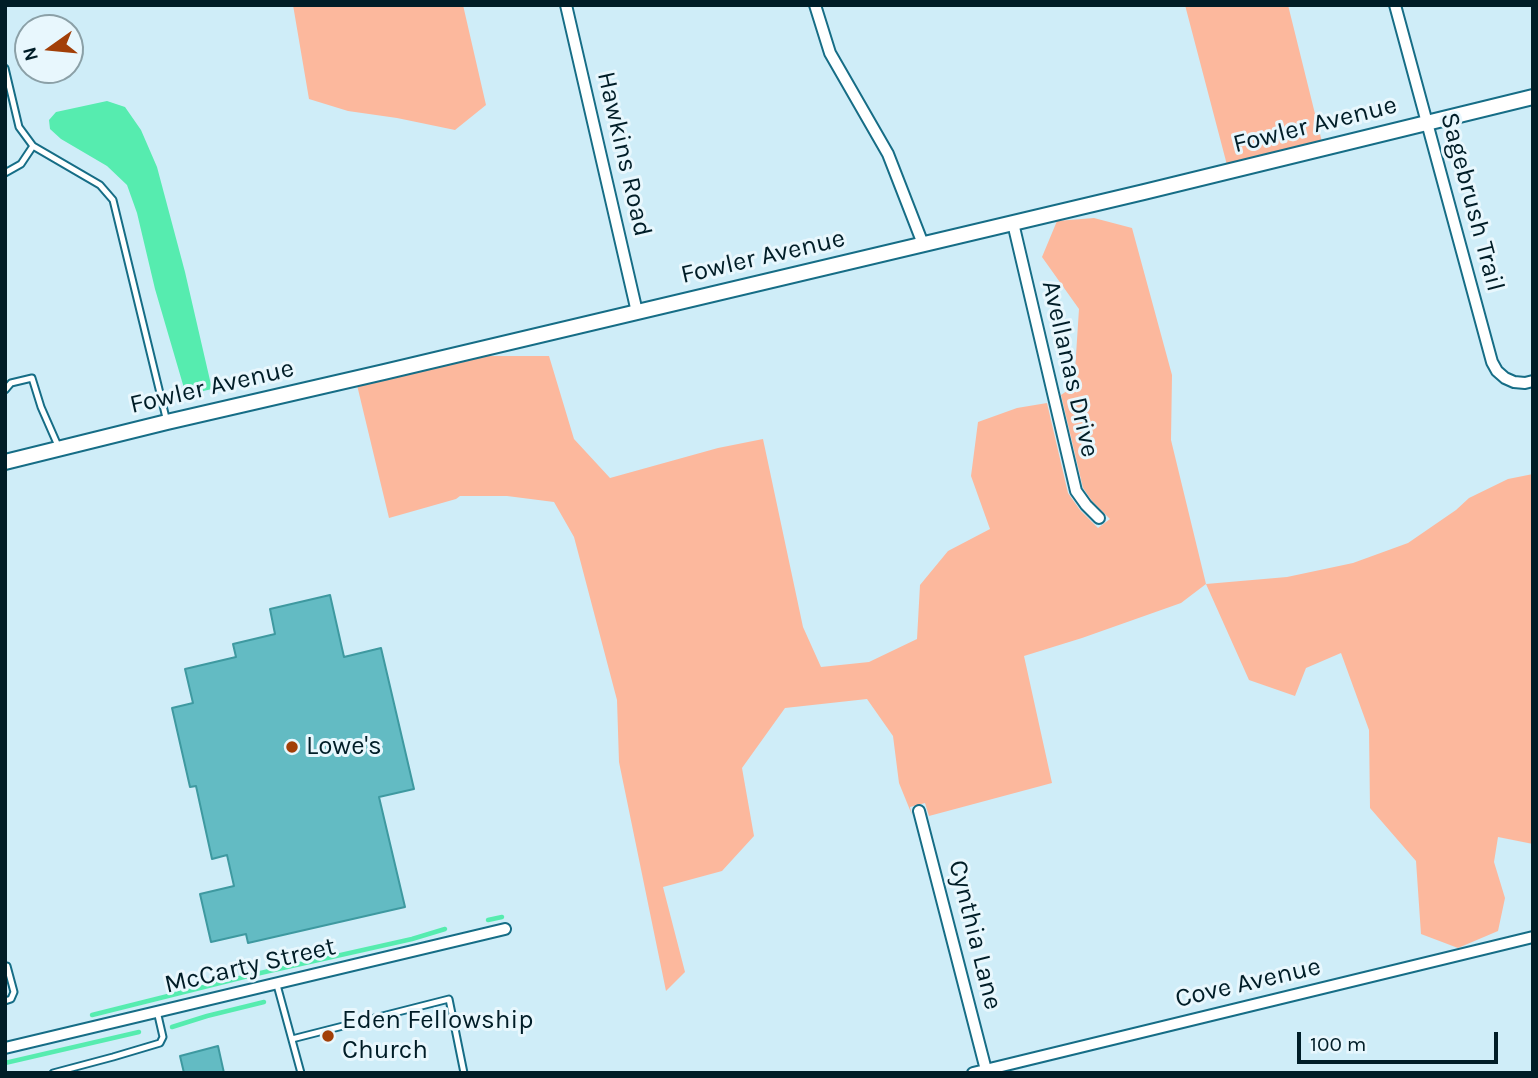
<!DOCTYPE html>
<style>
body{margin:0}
#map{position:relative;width:1538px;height:1078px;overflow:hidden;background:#cfedf8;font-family:Karla,sans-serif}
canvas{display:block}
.frame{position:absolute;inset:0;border:7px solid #001d27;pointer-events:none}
.north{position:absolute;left:14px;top:14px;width:70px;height:70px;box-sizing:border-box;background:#e8f7fd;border:2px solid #8ba0a7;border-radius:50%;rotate:255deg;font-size:19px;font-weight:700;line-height:28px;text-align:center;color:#001d27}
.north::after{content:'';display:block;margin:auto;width:24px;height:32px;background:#a23f08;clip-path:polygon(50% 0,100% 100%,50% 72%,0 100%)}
.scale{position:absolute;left:1297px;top:1032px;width:201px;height:32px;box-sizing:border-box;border:4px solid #001d27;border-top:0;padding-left:9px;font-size:21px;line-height:24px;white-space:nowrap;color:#001d27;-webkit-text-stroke:5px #e8f7fd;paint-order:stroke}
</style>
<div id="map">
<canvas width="1538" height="1078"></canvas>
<div class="frame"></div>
<div class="north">N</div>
<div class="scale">100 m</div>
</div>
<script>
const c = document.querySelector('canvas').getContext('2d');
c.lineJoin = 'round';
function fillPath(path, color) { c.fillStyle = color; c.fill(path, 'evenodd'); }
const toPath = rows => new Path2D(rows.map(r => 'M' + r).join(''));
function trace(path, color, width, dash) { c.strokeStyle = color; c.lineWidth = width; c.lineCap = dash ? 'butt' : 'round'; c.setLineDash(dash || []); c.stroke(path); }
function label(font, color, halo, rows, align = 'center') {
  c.font = font + ' Karla,sans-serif'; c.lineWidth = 6; c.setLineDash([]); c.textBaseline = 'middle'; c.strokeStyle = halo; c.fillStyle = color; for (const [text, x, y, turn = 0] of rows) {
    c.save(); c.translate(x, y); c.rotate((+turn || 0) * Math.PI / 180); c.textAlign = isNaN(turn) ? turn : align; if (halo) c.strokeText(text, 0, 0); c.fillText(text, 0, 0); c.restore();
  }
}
const green = toPath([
 [293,5,463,5,486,105,455,130,397,118,348,111,309,99],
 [1185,5,1288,5,1322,142,1227,165],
 [1094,218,1132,228,1172,375,1171,440,1206,584,1287,577,1353,563,1408,543,1456,510,1469,498,1508,479,1533,474,1533,844,1498,837,1494,862,1505,898,1498,931,1458,948,1421,934,1416,861,1370,808,1369,730,1341,653,1306,668,1295,696,1249,680,1206,584,1181,603,1082,638,1024,656,1052,783,929,816,925,803,910,807,912,815,899,783,893,736,867,699,785,708,742,768,754,836,722,871,663,887,685,972,666,991,619,762,617,700,574,537,554,502,507,496,460,496,456,499,389,518,357,385,482,356,549,356,574,439,610,478,718,448,763,439,803,627,821,667,869,662,917,639,920,585,948,551,990,529,971,476,978,422,1017,408,1047,403,1068,493,1080,510,1098,528,1110,519,1092,501,1083,488,1061,395,1074,386,1079,309,1042,257,1057,221]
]);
const water = toPath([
 [107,101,125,107,141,130,157,167,185,272,212,389,186,395,155,289,137,213,127,185,107,166,61,139,50,129,49,120,56,112]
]);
const stream = toPath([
 [488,920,502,917],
 [92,1015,256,974,412,939,445,929],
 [172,1027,207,1016,264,1002],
 [5,1063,139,1032]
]);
const building = toPath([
 [330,595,344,657,381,648,414,789,379,797,405,907,248,943,246,934,211,942,200,894,234,886,227,855,212,859,196,786,190,787,172,708,193,703,185,669,236,657,233,644,275,634,270,609,330,595],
 [218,1046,224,1073,184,1073,180,1056,218,1046]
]);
const service = toPath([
 [5,68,19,127,33,146,100,185,113,200,167,422],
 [5,173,21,164,33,146],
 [5,390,11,383,32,378,41,407,59,448],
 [277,985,301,1073],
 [5,1001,11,999,14,992,7,966],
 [292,1039,449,999,464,1073],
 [53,1073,113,1057,160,1043,163,1037,157,1011]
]);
const minor = toPath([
 [566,5,637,312],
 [815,5,830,53,888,154,923,244],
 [1395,5,1492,362,1497,371,1505,378,1514,382,1525,383,1533,381],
 [1013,223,1076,491,1086,505,1099,518],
 [919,811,986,1070],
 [5,1048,505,929],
 [973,1073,1533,937]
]);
const tertiary = toPath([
 [5,462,167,422,384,372,1144,192,1533,97]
]);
const markers = [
 [292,747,7,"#a23f08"],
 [328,1036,7,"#a23f08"]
];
const streetNames = [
 ["Fowler Avenue",1315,125,-14],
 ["Hawkins Road",624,154,77],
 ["Sagebrush Trail",1472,202,75],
 ["Fowler Avenue",763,257,-13],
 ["Avellanas Drive",1070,369,77],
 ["Fowler Avenue",212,387,-13],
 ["Cynthia Lane",975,935,76],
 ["McCarty Street",250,966,-13],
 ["Cove Avenue",1248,983,-13]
];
const poiNames = [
 ["Lowe's",306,747],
 ["Eden Fellowship",342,1021],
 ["Church",342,1051]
];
fillPath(green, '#fcb89d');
fillPath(water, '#56ecaf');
trace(stream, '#56ecaf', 4.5);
fillPath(building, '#63bbc3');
trace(building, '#3e99a0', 2);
trace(service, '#166d86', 9);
trace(minor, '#166d86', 14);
trace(tertiary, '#166d86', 18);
trace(service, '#fff', 5);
trace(minor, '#fff', 10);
trace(tertiary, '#fff', 14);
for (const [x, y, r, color] of markers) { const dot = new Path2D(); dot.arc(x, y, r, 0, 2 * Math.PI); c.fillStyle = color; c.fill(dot); trace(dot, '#e8f7fd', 2.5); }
label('26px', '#001d27', '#e8f7fd', streetNames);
label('26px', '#001d27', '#e8f7fd', poiNames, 'left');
</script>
